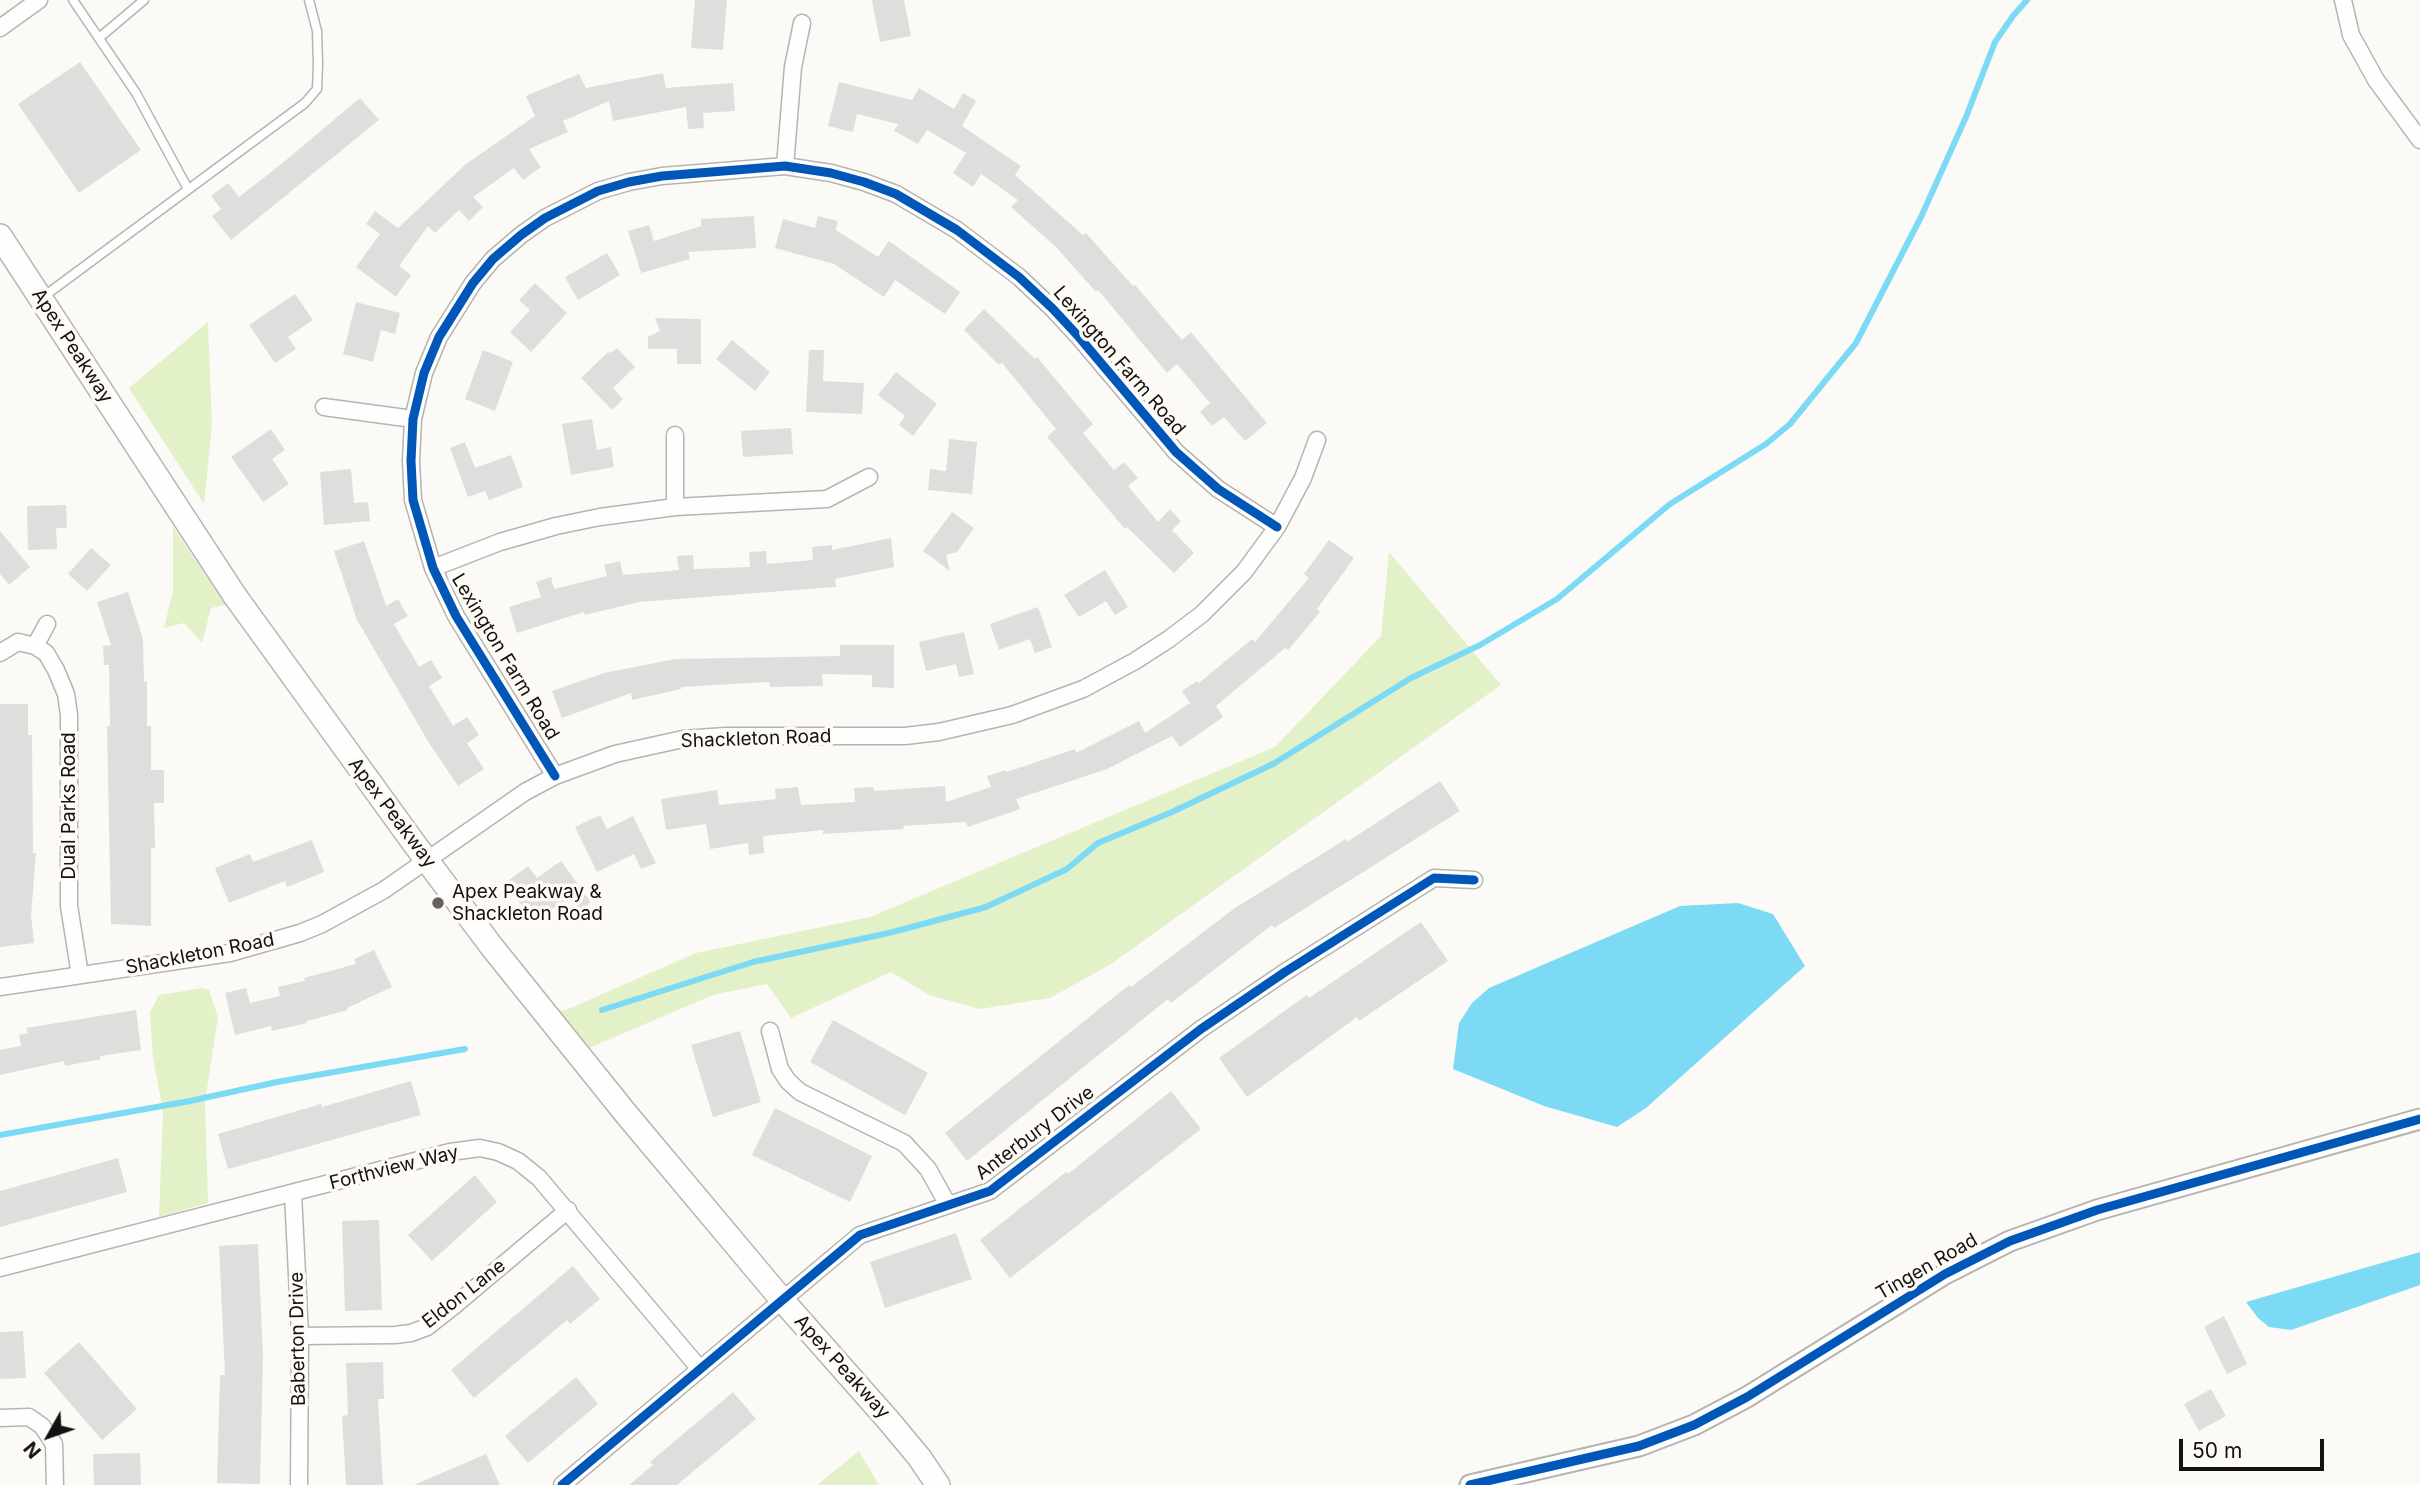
<!DOCTYPE html>
<style>
body{margin:0}
#map{position:relative;width:2420px;height:1485px;overflow:hidden;background:#fcfaf7;font-family:Inter,sans-serif}
canvas{display:block}
.north{position:absolute;left:14px;top:1401px;width:70px;height:70px;-webkit-text-stroke:5px #fefbf5;paint-order:stroke;rotate:230deg;font-size:19px;font-weight:700;line-height:28px;text-align:center;color:#131210}
.north::after{content:'';display:block;margin:auto;width:24px;height:32px;background:#131210;clip-path:polygon(50% 0,100% 100%,50% 72%,0 100%)}
.scale{position:absolute;left:2179px;top:1439px;width:145px;height:32px;box-sizing:border-box;border:4px solid #131210;border-top:0;padding-left:9px;font-size:21px;line-height:24px;white-space:nowrap;color:#131210;-webkit-text-stroke:5px #fefbf5;paint-order:stroke}
</style>
<div id="map">
<canvas width="2420" height="1485"></canvas>
<div class="north">N</div>
<div class="scale">50 m</div>
</div>
<script>
const c = document.querySelector('canvas').getContext('2d');
c.lineJoin = 'round';
function fillPath(path, color) { c.fillStyle = color; c.fill(path, 'evenodd'); }
const toPath = rows => new Path2D(rows.map(r => 'M' + r).join(''));
function trace(path, color, width, dash) { c.strokeStyle = color; c.lineWidth = width; c.lineCap = dash ? 'butt' : 'round'; c.setLineDash(dash || []); c.stroke(path); }
function label(font, color, halo, rows, align = 'center') {
  c.font = font + ' Inter,sans-serif'; c.lineWidth = 7; c.setLineDash([]); c.textBaseline = 'middle'; c.strokeStyle = halo; c.fillStyle = color; for (const [text, x, y, turn = 0] of rows) {
    c.save(); c.translate(x, y); c.rotate((+turn || 0) * Math.PI / 180); c.textAlign = isNaN(turn) ? turn : align; if (halo) c.strokeText(text, 0, 0); c.fillText(text, 0, 0); c.restore();
  }
}
const green = toPath([
 [208,322,212,425,204,504,129,388],
 [173,527,226,605,211,608,202,643,184,623,164,628,173,591],
 [1389,552,1501,685,1111,964,1050,998,980,1009,929,995,891,972,791,1018,767,984,713,995,582,1051,554,1011,566,1010,696,953,870,917,1275,747,1381,636],
 [203,988,209,990,218,1017,205,1102,208,1203,159,1217,163,1112,153,1058,150,1012,159,995],
 [859,1451,879,1485,817,1485]
]);
const water = toPath([
 [1738,903,1773,914,1805,966,1646,1108,1617,1127,1544,1106,1453,1069,1459,1023,1472,1003,1489,988,1680,906],
 [2420,1252,2420,1285,2291,1330,2269,1327,2258,1318,2246,1302]
]);
const stream = toPath([
 [602,1010,753,962,889,933,986,907,1067,869,1098,843,1172,812,1273,764,1411,678,1480,645,1557,599,1670,504,1766,444,1790,424,1856,343,1921,217,1966,117,1995,42,2013,16,2027,0],
 [0,1135,190,1101,277,1082,465,1049]
]);
const building = toPath([
 [695,0,727,0,723,50,691,48],
 [872,0,904,0,911,36,880,42],
 [80,62,141,150,79,193,18,104],
 [663,73,666,88,733,83,735,111,703,113,704,128,688,129,686,107,613,121,609,101,563,121,568,132,529,149,541,167,523,180,514,168,473,197,483,207,469,221,459,210,435,233,428,226,399,266,411,275,396,297,356,267,380,234,366,224,375,211,398,228,466,164,535,116,526,96,579,74,586,88],
 [839,82,912,100,919,88,954,109,963,93,976,101,962,126,1021,166,1015,175,1083,235,1086,233,1133,286,1135,285,1182,340,1191,332,1267,423,1245,441,1224,417,1212,426,1200,412,1210,403,1177,364,1167,373,1098,290,1096,292,1056,247,1011,207,1018,200,981,174,973,187,953,173,966,153,927,130,918,144,894,131,898,124,857,114,853,132,828,126],
 [360,98,379,120,231,240,212,216,221,209,211,196,228,183,239,197,279,166],
 [754,216,756,248,688,252,690,259,641,273,628,231,649,225,654,241,701,226,701,219],
 [818,216,838,221,836,230,878,257,889,241,960,292,945,314,895,280,884,297,834,264,775,248,783,219,815,228],
 [607,253,620,275,578,300,565,277],
 [535,283,567,313,531,352,510,332,530,310,519,300],
 [295,294,313,320,288,337,296,349,275,363,249,325],
 [356,302,400,313,395,334,381,330,373,362,343,354],
 [984,309,1035,359,1037,357,1093,424,1083,433,1114,470,1124,462,1138,478,1128,486,1158,522,1170,509,1181,521,1172,530,1194,553,1174,573,1127,527,1125,529,1047,437,1056,429,1002,363,999,365,964,330],
 [655,318,701,319,701,364,677,364,677,349,648,349,648,337,660,331],
 [732,340,770,372,755,391,716,359],
 [617,348,635,367,613,388,623,399,612,410,581,378,608,352,610,353],
 [483,350,513,362,495,411,465,399],
 [809,350,824,350,823,381,864,383,862,414,806,412],
 [896,372,937,404,913,436,899,425,905,416,878,395],
 [592,419,597,450,611,447,614,467,571,475,562,424],
 [791,428,793,454,743,457,741,431],
 [271,429,285,450,272,459,289,484,263,502,231,457],
 [949,439,977,442,972,494,928,490,930,469,946,471],
 [465,442,475,468,511,455,523,487,489,500,485,491,468,497,450,448],
 [351,469,354,503,368,502,370,521,324,525,320,472],
 [66,505,67,528,56,528,57,549,28,550,27,506],
 [952,512,974,528,957,552,946,555,950,571,923,551],
 [0,531,30,567,9,585,0,574],
 [891,538,894,567,835,579,836,587,639,602,585,615,584,612,517,633,509,607,541,597,536,582,551,577,554,589,607,576,604,565,620,561,623,575,679,570,677,556,693,555,694,569,750,567,749,552,766,551,767,564,813,560,812,547,832,545,832,550],
 [1329,540,1354,558,1317,609,1320,612,1288,650,1285,648,1216,706,1223,717,1180,747,1172,736,1107,769,1016,799,1020,809,968,827,966,822,903,826,904,829,823,834,823,830,763,836,764,853,749,855,748,843,710,849,706,824,666,830,661,799,717,790,719,805,776,799,775,789,798,787,801,805,855,802,854,788,873,787,874,791,945,786,946,802,991,787,987,776,1006,770,1007,772,1075,749,1076,753,1139,721,1145,733,1190,703,1182,691,1197,681,1199,683,1252,639,1255,642,1309,578,1304,574],
 [364,541,386,606,398,599,408,616,394,624,419,667,431,660,442,678,429,686,453,726,467,717,479,735,467,743,484,769,458,786,429,743,357,620,334,551],
 [91,548,111,565,87,591,68,574],
 [1105,570,1128,607,1115,615,1106,601,1079,617,1064,595],
 [128,592,143,639,144,682,147,681,147,726,151,726,151,770,164,770,164,803,154,803,155,848,151,848,151,926,111,924,107,726,110,726,109,665,104,665,103,646,111,645,97,602],
 [1038,607,1052,647,1035,653,1030,639,999,650,990,624],
 [964,632,974,674,959,677,956,664,926,671,919,642],
 [840,645,894,645,894,688,872,687,872,675,822,674,823,686,770,687,769,682,681,687,681,689,632,700,631,693,562,718,552,691,604,673,675,659,840,656],
 [0,704,28,704,28,735,32,735,33,853,36,853,31,915,34,943,0,947],
 [1440,781,1460,811,1274,928,1272,925,1171,1003,1168,999,967,1161,945,1133,1129,985,1131,987,1235,908,1346,839,1347,842],
 [600,815,607,829,633,816,656,863,641,869,634,854,597,872,575,827],
 [312,840,324,872,287,887,285,881,229,903,215,868,250,854,253,862],
 [561,861,591,902,579,911,569,897,534,922,505,883,528,866,537,878],
 [1421,922,1448,961,1359,1021,1357,1017,1247,1097,1219,1058,1307,995,1309,998],
 [374,950,392,987,347,1008,348,1010,307,1021,307,1023,272,1031,271,1026,235,1035,225,993,246,988,250,1003,280,996,278,987,305,981,304,978,356,964,354,959],
 [136,1010,141,1050,100,1056,101,1059,65,1066,64,1061,0,1075,0,1050,21,1046,19,1035,28,1033,26,1028],
 [833,1020,928,1073,905,1115,810,1062],
 [740,1031,761,1102,713,1117,691,1045],
 [411,1081,421,1115,228,1169,218,1134,321,1104,322,1107],
 [1171,1091,1201,1129,1010,1278,980,1240,1066,1172,1068,1174],
 [775,1108,872,1156,850,1202,752,1155],
 [118,1158,127,1192,0,1227,0,1191],
 [475,1175,497,1202,432,1261,408,1235],
 [379,1220,382,1310,345,1311,342,1221],
 [956,1233,972,1279,885,1308,870,1262],
 [258,1244,263,1357,260,1484,217,1483,220,1375,225,1375,219,1246],
 [573,1266,600,1299,570,1324,567,1320,474,1398,451,1370],
 [2224,1316,2247,1364,2227,1374,2204,1327],
 [23,1331,26,1378,0,1379,0,1332],
 [79,1342,137,1409,102,1440,44,1373],
 [383,1362,384,1399,378,1399,383,1485,346,1485,342,1416,348,1415,346,1363],
 [576,1377,598,1404,528,1463,505,1436],
 [2211,1389,2226,1416,2199,1431,2184,1404],
 [733,1392,756,1419,677,1485,629,1485,653,1465,650,1462],
 [140,1453,141,1485,94,1485,93,1454],
 [486,1454,500,1485,414,1485]
]);
const service = toPath([
 [73,0,136,93,188,189],
 [99,38,144,0],
 [43,297,305,103,317,89,318,64,317,31,309,0]
]);
const minor = toPath([
 [2343,0,2351,35,2376,80,2420,140],
 [0,28,39,0],
 [785,166,793,67,802,23],
 [324,407,413,419],
 [675,435,675,507],
 [433,568,500,542,556,526,600,517,675,507,827,499,869,477],
 [35,646,47,624],
 [0,653,18,642,35,646,46,653,56,670,66,694,69,715,69,906,80,975],
 [555,776,456,616,433,568,413,500,411,461,413,419,424,373,439,337,473,283,493,259,521,235,545,218,598,191,629,182,662,176,785,166,831,173,864,182,896,194,957,230,1019,277,1053,309,1079,337,1176,452,1218,489,1277,527],
 [0,987,230,953,300,933,322,924,384,890,525,792,555,776,615,754,683,739,725,736,905,736,939,732,1012,715,1083,689,1135,661,1169,639,1202,614,1244,572,1277,527,1303,478,1317,440],
 [770,1031,780,1069,788,1081,800,1092,904,1143,928,1169,948,1205],
 [293,1193,300,1336,299,1485],
 [0,1268,450,1152,480,1148,498,1152,518,1161,539,1178,700,1369],
 [300,1336,395,1335,411,1333,427,1327,455,1305,568,1210],
 [0,1418,29,1417,42,1426,54,1444,55,1485],
 [562,1485,860,1235,990,1191,1201,1029,1285,972,1434,878,1474,880]
]);
const tertiary = toPath([
 [1470,1485,1639,1446,1694,1425,1747,1397,1945,1274,2010,1241,2097,1210,2420,1119]
]);
const secondary = toPath([
 [0,236,235,596,413,842,492,947,627,1115,783,1301,889,1421,919,1457,938,1485]
]);
const cycleway = toPath([
 [555,776,456,616,433,568,413,500,411,461,413,419,424,373,439,337,473,283,493,259,521,235,545,218,598,191,629,182,662,176,785,166,831,173,864,182,896,194,957,230,1019,277,1053,309,1079,337,1176,452,1218,489,1277,527],
 [562,1485,860,1235,990,1191,1201,1029,1285,972,1434,878,1474,880],
 [1470,1485,1639,1446,1694,1425,1747,1397,1945,1274,2010,1241,2097,1210,2420,1119]
]);
const markers = [
 [438,903,7,"#656361"]
];
const streetNames = [
 ["Apex Peakway",72,346,57],
 ["Lexington Farm Road",1119,361,49],
 ["Lexington Farm Road",505,657,59],
 ["Shackleton Road",756,739,-2],
 ["Dual Parks Road",69,806,-90],
 ["Apex Peakway",392,813,53],
 ["Shackleton Road",200,954,-11],
 ["Anterbury Drive",1035,1133,-37],
 ["Forthview Way",394,1168,-14],
 ["Tingen Road",1927,1267,-30],
 ["Eldon Lane",464,1294,-38],
 ["Baberton Drive",298,1339,-91],
 ["Apex Peakway",842,1367,48]
];
const poiNames = [
 ["Apex Peakway &",452,892],
 ["Shackleton Road",452,914]
];
fillPath(green, '#e3f1c8');
fillPath(water, '#7ddaf5');
trace(stream, '#7ddaf5', 6);
fillPath(building, '#e0dedc');
trace(service, '#b4b4b1', 11);
trace(minor, '#b4b4b1', 19);
trace(tertiary, '#b4b4b1', 23);
trace(secondary, '#b4b4b1', 26);
trace(service, '#fffefe', 8);
trace(minor, '#fffefe', 16);
trace(tertiary, '#fffefe', 19);
trace(secondary, '#fffefe', 23);
trace(cycleway, '#0057b8', 9);
for (const [x, y, r, color] of markers) { const dot = new Path2D(); dot.arc(x, y, r, 0, 2 * Math.PI); c.fillStyle = color; c.fill(dot); trace(dot, '#fefbf5', 2.5); }
label('19px', '#131210', '#fefbf5', streetNames);
label('19px', '#131210', '#fefbf5', poiNames, 'left');
</script>
